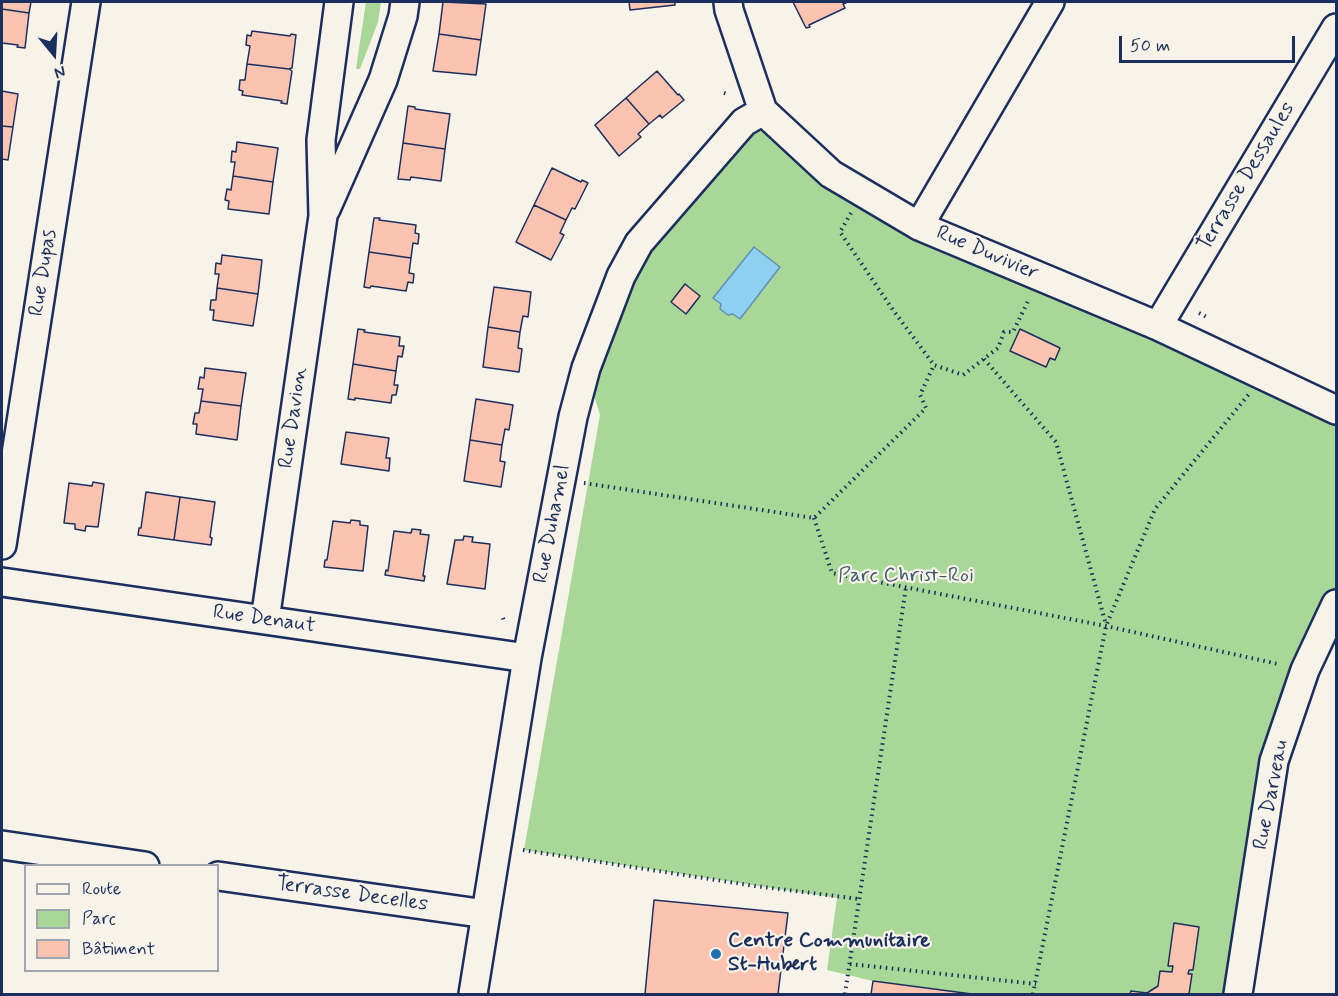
<!DOCTYPE html>
<meta charset="utf-8">
<style>
body{margin:0}
#map{position:relative;width:1338px;height:996px;overflow:hidden;background:#f7f3e8;font-family:Mynerve,sans-serif}
canvas{display:block}
.frame{position:absolute;inset:0;border:3px solid #1b2f5e;pointer-events:none}
.legend{position:absolute;left:24px;top:864px;width:195px;height:108px;box-sizing:border-box;background:#f7f3e8;border:2px solid #9fa5b1;margin:0;padding:8px 10px;list-style:none;font-size:18px;color:#1b2f5e}
.legend li{display:flex;align-items:center;gap:12px;height:30px}
.legend b{width:30px;border:2px solid #9fa5b1}
.north{position:absolute;left:24px;top:24px;width:60px;height:60px;-webkit-text-stroke:4px #f7f3e8;paint-order:stroke;rotate:162deg;font-size:16px;font-weight:700;line-height:24px;text-align:center;color:#1b2f5e}
.north::after{content:'';display:block;margin:auto;width:21px;height:27px;background:#1b2f5e;clip-path:polygon(50% 0,100% 100%,50% 72%,0 100%)}
.scale{position:absolute;left:1119px;top:36px;width:176px;height:27px;box-sizing:border-box;border:3px solid #1b2f5e;border-top:0;padding-left:8px;font-size:18px;line-height:21px;white-space:nowrap;color:#1b2f5e;-webkit-text-stroke:4px #f7f3e8;paint-order:stroke}
</style>
<div id="map">
<canvas width="1338" height="996"></canvas>
<div class="frame"></div>
<ul class="legend">
<li><b style="height:8px;background:#f7f3e8"></b>Route</li>
<li><b style="height:16px;background:#a9d797"></b>Parc</li>
<li><b style="height:16px;background:#fbc3b0"></b>Bâtiment</li>
</ul>
<div class="north">N</div>
<div class="scale">50 m</div>
</div>
<script>
const c = document.querySelector('canvas').getContext('2d');
c.lineJoin = 'round';
function fillPath(path, color) { c.fillStyle = color; c.fill(path, 'evenodd'); }
const toPath = rows => new Path2D(rows.map(r => 'M' + r).join(''));
function trace(path, color, width, dash) { c.strokeStyle = color; c.lineWidth = width; c.lineCap = dash ? 'butt' : 'round'; c.setLineDash(dash || []); c.stroke(path); }
function label(font, color, halo, rows, align = 'center') {
  c.font = font + ' Mynerve,sans-serif'; c.lineWidth = 4.5; c.setLineDash([]); c.textBaseline = 'middle'; c.strokeStyle = halo; c.fillStyle = color; for (const [text, x, y, turn = 0] of rows) {
    c.save(); c.translate(x, y); c.rotate((+turn || 0) * Math.PI / 180); c.textAlign = isNaN(turn) ? turn : align; if (halo) c.strokeText(text, 0, 0); c.fillText(text, 0, 0); c.restore();
  }
}
const green = toPath([
 [366,2,381,2,378,22,360,69,356,69],
 [763,111,831,174,1336,410,1336,604,1305,670,1238,994,972,994,873,981,827,970,837,898,524,850,600,415,586,368,621,276]
]);
const water = toPath([
 [754,247,780,267,740,319,733,314,728,315,720,309,721,304,713,298,754,247]
]);
const building = toPath([
 [2,2,31,2,29,13,2,9,2,2],
 [443,2,486,4,481,40,439,34,443,2],
 [629,2,675,2,675,5,630,10,629,2],
 [793,2,845,2,846,3,843,4,845,8,809,25,810,27,806,28,793,2],
 [2,9,29,13,25,48,17,47,18,45,2,43,2,9],
 [252,31,290,36,291,34,296,35,292,68,289,69,247,64,250,46,246,45,247,35,251,36,252,31],
 [439,34,481,40,476,75,433,71,439,34],
 [247,64,289,69,292,71,287,104,281,103,282,101,242,95,243,91,239,90,240,80,245,80,247,64],
 [657,71,678,95,679,94,684,100,662,118,660,115,649,124,626,98,657,71],
 [2,91,18,94,13,127,2,126,2,91],
 [626,98,649,124,638,134,641,137,619,156,595,125,626,98],
 [408,106,415,107,415,109,450,114,445,149,403,143,408,106],
 [2,126,13,127,8,160,2,159,2,126],
 [237,142,278,148,273,182,233,176,235,162,231,162,232,151,236,152,237,142],
 [403,143,445,149,441,181,411,177,410,180,398,179,403,143],
 [552,168,581,182,582,180,588,183,575,209,572,208,566,220,534,205,552,168],
 [233,176,273,182,269,214,228,209,229,201,225,200,227,189,231,190,233,176],
 [534,205,566,220,560,233,564,235,551,260,516,242,534,205],
 [374,218,380,218,379,220,416,225,415,233,419,234,418,244,413,243,411,258,369,252,374,218],
 [369,252,411,258,409,273,414,274,413,283,408,282,406,291,371,286,370,288,364,287,369,252],
 [222,255,262,260,258,294,217,288,219,274,215,274,216,263,221,264,222,255],
 [685,284,700,296,686,314,671,302,685,284],
 [494,287,531,292,528,317,523,316,520,332,488,327,494,287],
 [217,288,258,294,253,326,213,320,214,310,210,310,211,300,216,300,217,288],
 [488,327,520,332,518,348,522,349,519,372,483,367,488,327],
 [358,329,365,330,364,332,400,337,399,346,404,346,402,357,398,356,396,371,353,364,358,329],
 [1020,329,1060,348,1055,360,1050,358,1046,367,1010,351,1020,329],
 [353,364,396,371,394,385,398,385,396,395,392,395,391,403,355,398,355,400,348,399,353,364],
 [205,368,246,373,241,406,201,401,203,389,198,389,200,377,204,378,205,368],
 [476,399,513,405,509,430,505,429,502,445,470,440,476,399],
 [201,401,241,406,237,440,196,434,197,424,193,424,195,413,199,413,201,401],
 [346,432,389,438,386,458,390,458,389,471,341,464,346,432],
 [470,440,502,445,500,461,505,462,501,487,464,481,470,440],
 [93,482,104,484,98,527,86,526,85,531,75,529,75,524,64,523,69,483,92,486,93,482],
 [146,492,180,497,174,540,138,535,139,528,141,528,146,492],
 [180,497,215,502,210,537,212,538,211,545,174,540,180,497],
 [351,520,360,521,360,525,368,526,363,571,324,567,325,560,327,560,333,521,350,523,351,520],
 [412,529,421,530,420,534,429,535,423,576,425,576,424,581,385,575,386,570,388,571,394,531,411,533,412,529],
 [464,536,473,537,472,542,490,544,485,589,447,584,455,540,463,540,464,536],
 [654,900,788,913,778,994,645,994,654,900],
 [1174,923,1199,927,1193,970,1189,970,1188,974,1192,974,1189,994,1130,994,1131,991,1147,993,1158,986,1160,971,1172,972,1173,966,1168,966,1174,923],
 [873,981,972,994,871,994,873,981]
]);
const path = toPath([
 [724,93,727,94],
 [851,213,840,232,893,310,934,365],
 [1199,313,1207,317],
 [984,359,1056,442,1106,625],
 [584,483,814,518,926,408,920,395,934,365,963,375,998,348,1004,332,1013,332,1029,299],
 [814,518,832,573,1106,626,1278,664],
 [503,618,504,621],
 [523,850,755,886,859,899],
 [850,964,1036,984],
 [845,994,906,587],
 [1033,994,1106,626,1155,509,1249,394]
]);
const minor = toPath([
 [728,2,729,10,763,111,831,174,919,226,1158,326,1336,410],
 [326,209,383,80,403,16,405,2],
 [919,226,1050,2],
 [1158,326,1336,28],
 [2,545,86,2],
 [2,582,527,658],
 [265,620,323,216,321,140,339,2],
 [2,845,145,866],
 [218,876,486,914],
 [473,994,527,658,573,417,586,368,621,276,639,243,744,122,763,111],
 [1238,994,1274,761,1305,670,1336,604]
]);
const markers = [
 [716,954,6,"#1f6fb2"]
];
const streetNames = [
 ["Terrasse Dessaules",1247,177,-59],
 ["Rue Duvivier",987,254,23],
 ["Rue Dupas",44,273,-81],
 ["Rue Davion",294,418,-82],
 ["Rue Duhamel",553,524,-79],
 ["Rue Denaut",264,620,8],
 ["Rue Darveau",1272,795,-79],
 ["Terrasse Decelles",352,895,8]
];
const parkNames = [
 ["Parc Christ-Roi",906,577]
];
const poiNames = [
 ["Centre Communitaire",728,942],
 ["St-Hubert",728,966]
];
fillPath(green, '#a9d797');
fillPath(water, '#8fd0f0');
trace(water, '#6190b6', 1.5);
fillPath(building, '#fbc3b0');
trace(building, '#1b2f5e', 1.5);
trace(minor, '#1b2f5e', 32);
trace(path, '#1b2f5e', 4, [1.5, 4.5]);
trace(minor, '#f7f3e8', 27);
for (const [x, y, r, color] of markers) { const dot = new Path2D(); dot.arc(x, y, r, 0, 2 * Math.PI); c.fillStyle = color; c.fill(dot); trace(dot, '#f7f3e8', 2); }
label('21px', '#1b2f5e', '#f7f3e8', streetNames);
label('21px', '#3e596c', '#f7f3e8', parkNames);
label('bold 21px', '#1b2f5e', '#f7f3e8', poiNames, 'left');
</script>
